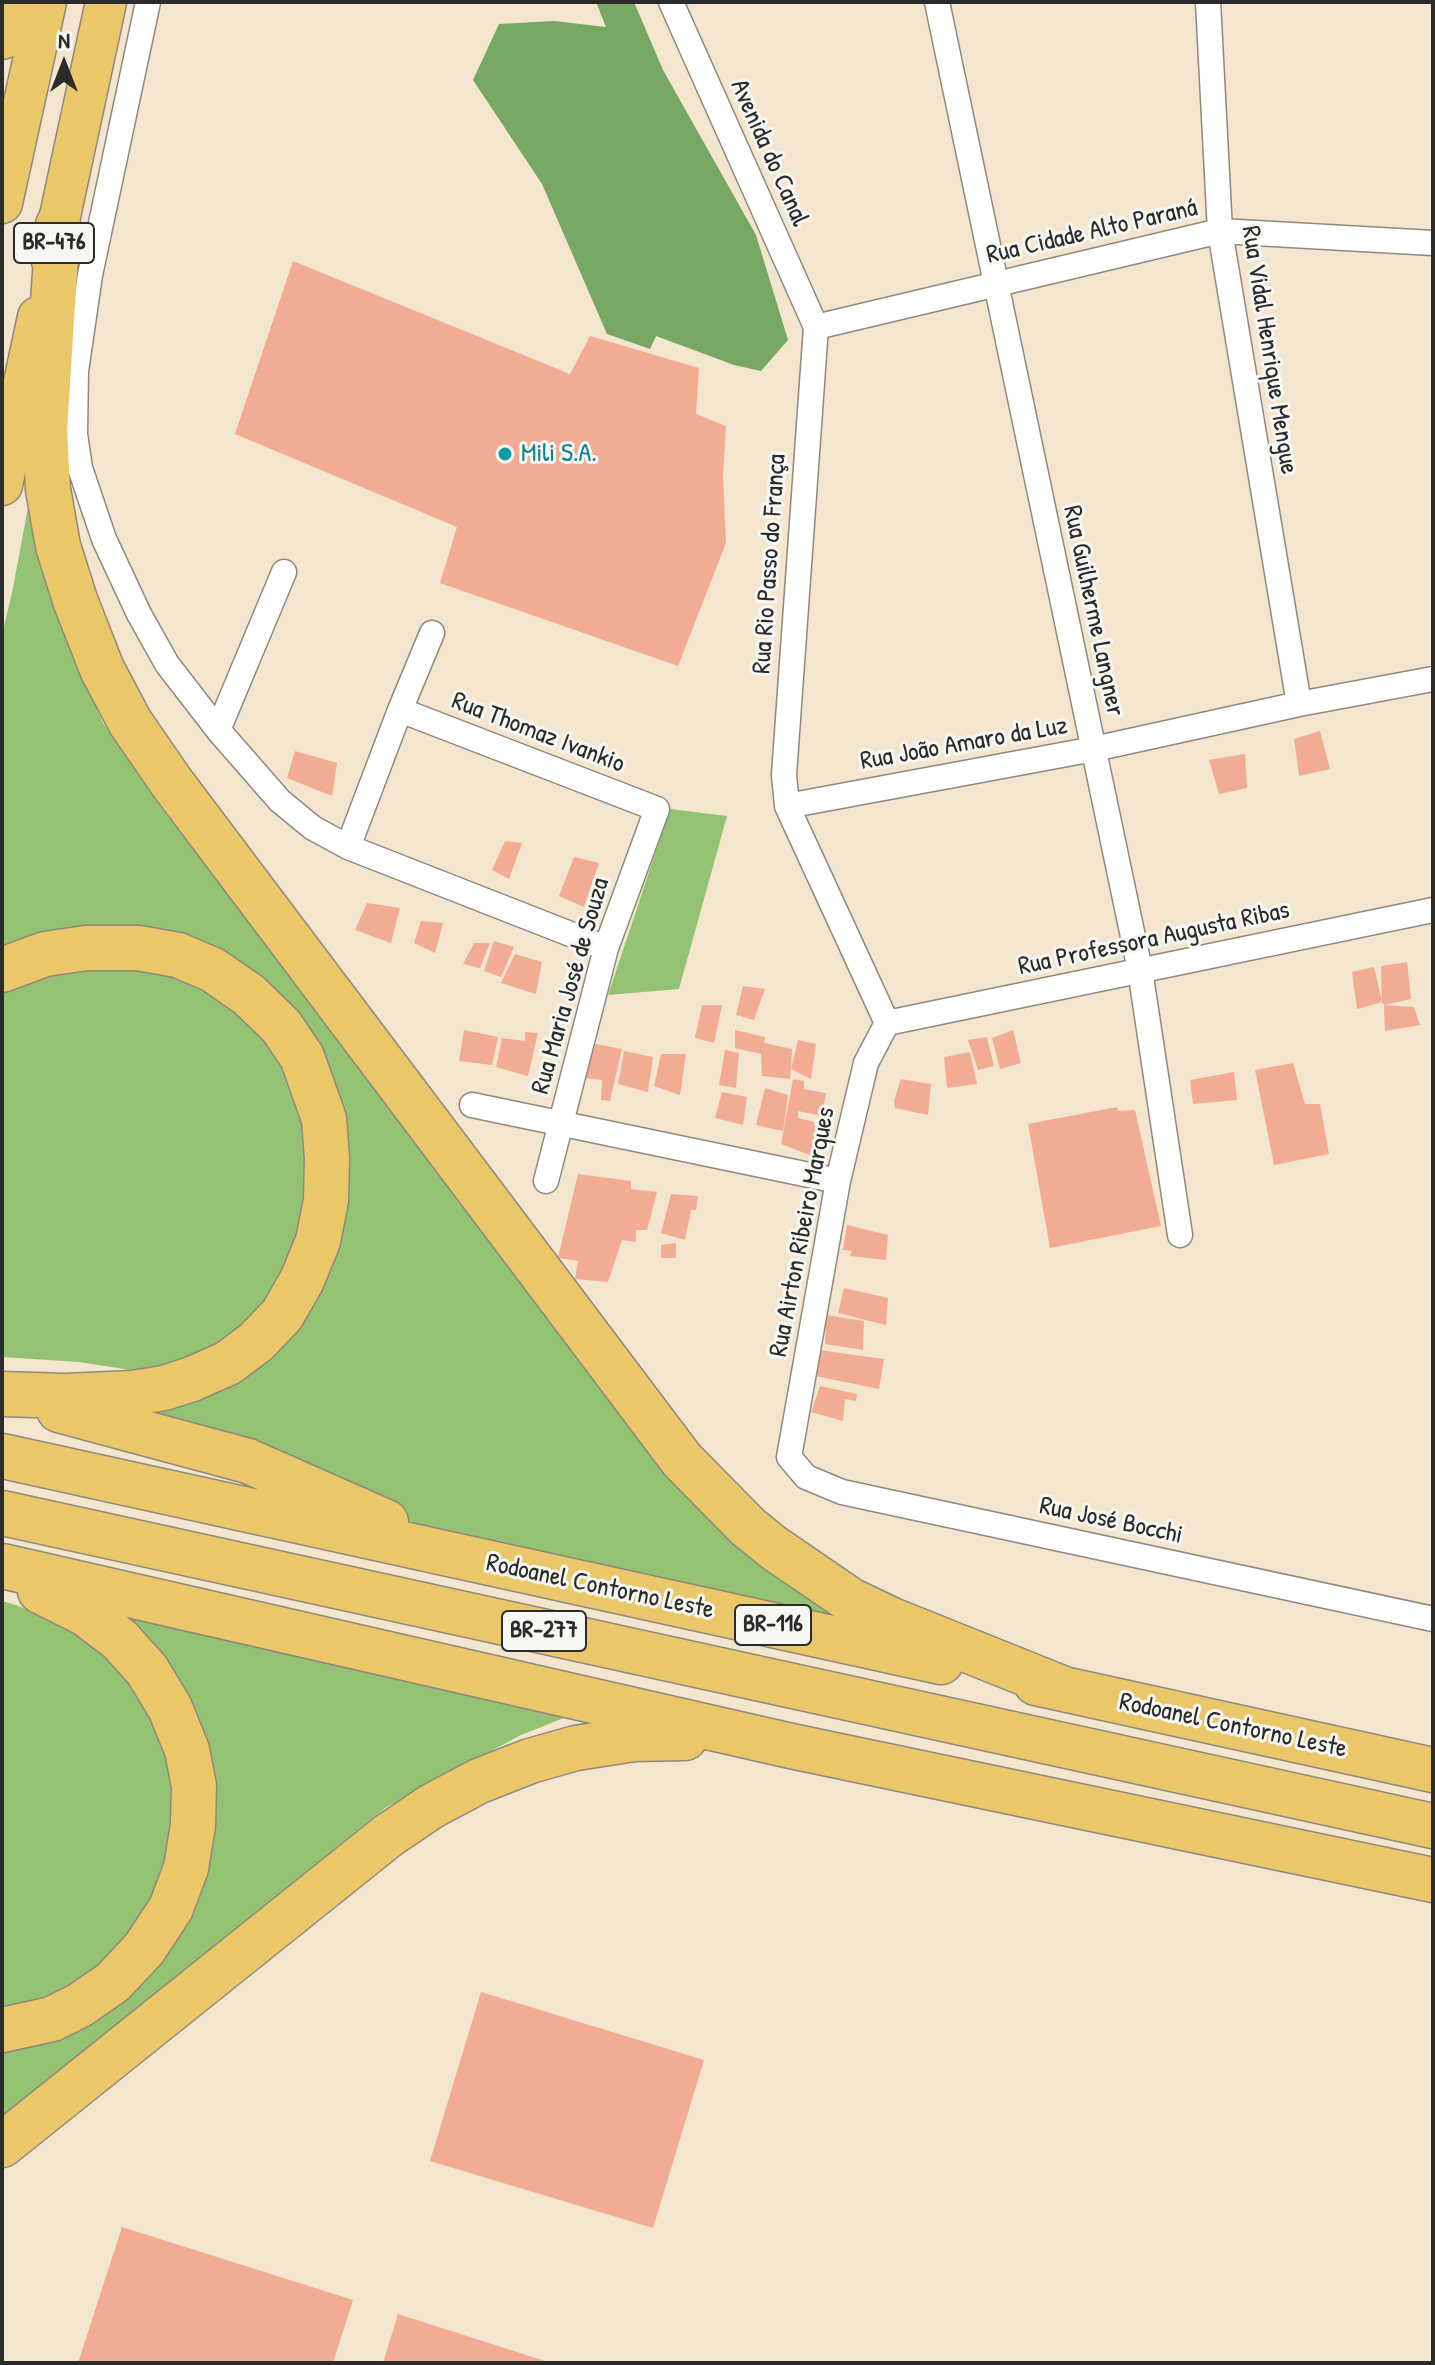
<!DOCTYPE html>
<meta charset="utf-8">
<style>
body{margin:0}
#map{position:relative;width:1435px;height:2365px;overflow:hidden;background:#f4e5cf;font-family:"Patrick Hand",sans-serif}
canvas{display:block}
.frame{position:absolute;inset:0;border:4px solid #2b2b2b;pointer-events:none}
.north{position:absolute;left:24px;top:24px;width:80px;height:80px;-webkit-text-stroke:6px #f6f6f2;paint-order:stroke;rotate:0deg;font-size:22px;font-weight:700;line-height:32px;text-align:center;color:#2b2b2b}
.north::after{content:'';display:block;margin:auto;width:28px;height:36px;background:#2b2b2b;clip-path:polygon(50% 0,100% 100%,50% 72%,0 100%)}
</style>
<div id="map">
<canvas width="1435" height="2365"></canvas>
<div class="frame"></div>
<div class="north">N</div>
</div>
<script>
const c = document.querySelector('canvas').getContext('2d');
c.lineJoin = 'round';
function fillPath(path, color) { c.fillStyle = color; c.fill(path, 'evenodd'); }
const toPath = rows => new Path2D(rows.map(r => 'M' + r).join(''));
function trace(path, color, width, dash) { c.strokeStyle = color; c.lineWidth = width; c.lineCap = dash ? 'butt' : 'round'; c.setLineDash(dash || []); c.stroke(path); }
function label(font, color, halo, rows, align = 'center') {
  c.font = font + ' "Patrick Hand",sans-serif'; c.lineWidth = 6; c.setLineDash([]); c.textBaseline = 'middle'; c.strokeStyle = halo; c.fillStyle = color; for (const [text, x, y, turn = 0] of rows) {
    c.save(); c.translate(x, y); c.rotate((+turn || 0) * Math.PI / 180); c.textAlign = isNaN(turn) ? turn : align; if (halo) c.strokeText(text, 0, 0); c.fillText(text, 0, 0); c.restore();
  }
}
const green = toPath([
 [34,475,40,548,57,616,103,723,162,809,454,1191,840,1618,445,1532,412,1522,274,1455,114,1414,185,1405,244,1378,347,1180,232,967,2,958,2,635,13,588],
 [670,809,727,816,679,989,608,995],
 [154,962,221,992,262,1028,314,1126,306,1243,267,1305,213,1351,143,1372,79,1362,2,1357,2,994,62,963],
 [2,1601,19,1606,73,1632,130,1678,163,1740,176,1812,164,1873,140,1924,104,1967,56,1996,2,2014],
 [106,1612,579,1712,521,1735,385,1808,2,2120,2,2049,111,2000,209,1816]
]);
const forest = toPath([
 [596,2,634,2,663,70,756,235,788,340,761,371,734,365,656,336,650,349,607,334,542,184,473,80,499,24,554,21,606,27]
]);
const building = toPath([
 [293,261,570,374,590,336,699,368,696,414,726,426,723,475,726,543,678,666,440,583,457,527,235,434],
 [1320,731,1330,769,1299,776,1294,739],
 [295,751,337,763,332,796,287,778],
 [1245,754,1247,788,1219,794,1209,760],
 [505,841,522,843,509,879,492,870],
 [574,857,599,863,584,907,559,896],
 [367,903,400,908,391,943,355,930],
 [421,921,443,923,435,953,414,943],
 [494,941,514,947,501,977,484,971],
 [474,943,490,943,480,968,463,964],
 [515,954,542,962,536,994,501,983],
 [1407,962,1411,999,1384,1005,1382,1002,1357,1009,1352,972,1374,967,1382,1002,1381,966],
 [743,986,765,989,754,1020,736,1015],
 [702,1005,722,1005,714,1043,695,1038],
 [1384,1005,1414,1007,1420,1025,1385,1031],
 [464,1030,498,1037,492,1065,459,1061],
 [735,1030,765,1037,764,1043,792,1049,791,1069,798,1040,816,1044,811,1079,791,1069,790,1079,762,1076,761,1054,735,1048],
 [1013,1030,1021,1063,1000,1069,992,1038],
 [525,1032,538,1033,528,1076,496,1067,502,1038,525,1041],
 [987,1037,994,1066,978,1070,968,1040],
 [591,1043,622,1049,610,1101,601,1100,602,1080,583,1078],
 [725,1050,739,1053,736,1088,719,1085],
 [624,1051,653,1057,648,1092,618,1084],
 [970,1052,977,1084,947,1088,944,1057],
 [661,1054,686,1054,680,1095,654,1086],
 [1293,1063,1305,1104,1320,1104,1329,1154,1274,1165,1255,1070],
 [1234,1072,1237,1100,1193,1104,1190,1080],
 [793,1079,804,1081,804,1089,826,1093,822,1116,798,1111,798,1118,814,1122,814,1125,819,1127,815,1157,781,1144],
 [901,1079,931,1084,928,1115,895,1108,894,1101],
 [765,1088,788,1095,783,1131,756,1125],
 [722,1092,747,1097,743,1125,715,1118],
 [1117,1107,1118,1111,1135,1110,1161,1226,1050,1248,1028,1124],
 [578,1174,631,1181,631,1189,657,1192,647,1230,636,1230,636,1242,622,1240,608,1282,575,1279,578,1261,558,1258],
 [671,1194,698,1196,696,1210,691,1210,685,1240,661,1233],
 [847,1225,888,1235,886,1260,850,1256,852,1251,843,1250],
 [676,1243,676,1258,661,1258,661,1245],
 [844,1288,888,1298,886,1325,838,1313],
 [826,1315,864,1321,863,1350,825,1344],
 [819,1350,884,1359,879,1389,815,1376],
 [820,1386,857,1394,856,1401,845,1399,843,1421,811,1412],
 [481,1992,704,2060,653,2228,430,2161],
 [122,2227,353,2300,333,2363,78,2363],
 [398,2314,548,2362,548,2363,383,2363]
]);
const minor = toPath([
 [148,2,90,275,76,371,75,434,80,468,104,539,139,614,167,664,218,730,280,801,313,828,348,847,606,948],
 [671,2,816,327,784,775,787,806,887,1023],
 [937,2,1140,970,1180,1235],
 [1208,2,1220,231,1299,704],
 [816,327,1220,231,1433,243],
 [400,710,657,809,606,948,546,1181],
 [218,730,284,572],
 [787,806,1094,749,1299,704,1433,679],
 [348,847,400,710,432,633],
 [887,1023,866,1063,838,1181,789,1457,806,1477,842,1492,1433,1619],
 [887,1023,1433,910],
 [472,1105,838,1181]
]);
const trunk = toPath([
 [2,203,46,2],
 [51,258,106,2],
 [2,485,38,317]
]);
const motorway = toPath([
 [2,37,18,2],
 [58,225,45,430,48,489,58,546,75,600,102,669,130,722,172,783,682,1460,748,1527,774,1548,850,1600,892,1620,1064,1689],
 [2,970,45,954,86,948,138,948,178,955,213,970,249,995,281,1026,302,1057,324,1119,327,1158,326,1200,318,1241,302,1280,282,1315,256,1342,228,1363,192,1379,164,1388,133,1393,66,1396,2,1394],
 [59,1410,248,1461,386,1522],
 [2,1456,941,1662],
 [2,1513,1433,1826],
 [2,1566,791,1746,1433,1880],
 [1036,1683,1433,1770],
 [2,2030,52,2019,80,2005,113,1982,144,1949,171,1908,186,1868,193,1825,194,1786,187,1750,170,1708,147,1670,120,1640,86,1614,40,1591],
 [2,2145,389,1835,432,1806,479,1781,530,1761,576,1748,634,1739,685,1738]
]);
const markers = [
 [505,454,8,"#0f9aa8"]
];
const shields = [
 [54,243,80],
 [773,1625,76],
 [544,1631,84]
];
const shieldNames = [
 ["BR-476",54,243],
 ["BR-116",773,1625],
 ["BR-277",544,1631]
];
const streetNames = [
 ["Avenida do Canal",769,153,66],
 ["Rua Cidade Alto Paraná",1092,232,-13],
 ["Rua Vidal Henrique Mengue",1269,350,81],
 ["Rua Rio Passo do França",770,564,-86],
 ["Rua Guilherme Langner",1093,611,78],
 ["Rua Thomaz Ivankio",538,733,21],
 ["Rua João Amaro da Luz",964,744,-10],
 ["Rua Professora Augusta Ribas",1154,939,-12],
 ["Rua Maria José de Souza",571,986,-74],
 ["Rua Airton Ribeiro Marques",803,1232,-79],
 ["Rua José Bocchi",1111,1521,12],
 ["Rodoanel Contorno Leste",600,1587,12],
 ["Rodoanel Contorno Leste",1233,1726,12]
];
const cultureNames = [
 ["Mili S.A.",521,454]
];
fillPath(green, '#93c272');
fillPath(forest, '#76a864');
fillPath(building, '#f2ac93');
trace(minor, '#90887d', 27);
trace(trunk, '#90887d', 43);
trace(motorway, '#90887d', 47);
trace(minor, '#fff', 24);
trace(trunk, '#eac769', 40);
trace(motorway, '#eac769', 44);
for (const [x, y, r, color] of markers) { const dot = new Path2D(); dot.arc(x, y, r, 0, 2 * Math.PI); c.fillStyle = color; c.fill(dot); trace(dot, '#f6f6f2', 3); }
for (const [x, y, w] of shields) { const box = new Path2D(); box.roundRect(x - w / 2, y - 20, w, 40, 6); c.fillStyle = '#f6f6f2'; c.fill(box); trace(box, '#2b2b2b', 2); }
label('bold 24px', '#2b2b2b', null, shieldNames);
label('26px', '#2b2b2b', '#f6f6f2', streetNames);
label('26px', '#0d838f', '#f6f6f2', cultureNames, 'left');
</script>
